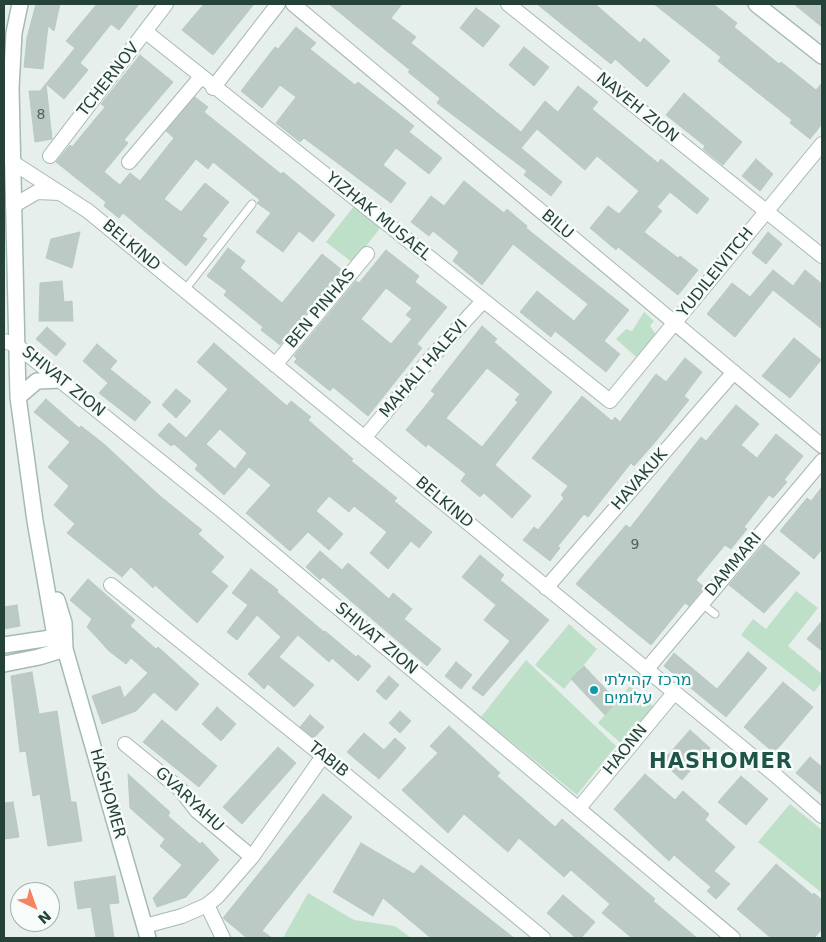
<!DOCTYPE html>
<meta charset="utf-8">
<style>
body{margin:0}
#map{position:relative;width:826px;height:942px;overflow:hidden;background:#e6efeb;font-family:"DejaVu Sans",sans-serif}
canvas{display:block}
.frame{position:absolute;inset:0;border:5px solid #24423a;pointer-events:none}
.north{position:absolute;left:10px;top:882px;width:50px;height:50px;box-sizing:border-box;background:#f7fbf9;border:1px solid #a3b1ad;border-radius:50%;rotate:138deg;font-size:14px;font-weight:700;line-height:20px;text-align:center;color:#24423a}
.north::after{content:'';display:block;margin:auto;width:18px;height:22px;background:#f4845f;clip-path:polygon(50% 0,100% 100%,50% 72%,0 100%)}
</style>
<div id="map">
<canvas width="826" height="942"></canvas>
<div class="frame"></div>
<div class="north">N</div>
</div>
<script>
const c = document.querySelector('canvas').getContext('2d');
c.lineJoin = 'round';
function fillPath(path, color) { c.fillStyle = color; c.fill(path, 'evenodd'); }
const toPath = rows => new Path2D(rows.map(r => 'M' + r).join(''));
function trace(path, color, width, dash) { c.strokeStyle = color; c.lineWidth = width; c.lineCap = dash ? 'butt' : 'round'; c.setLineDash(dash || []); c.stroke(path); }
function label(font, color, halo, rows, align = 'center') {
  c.font = font + ' "DejaVu Sans",Heebo,sans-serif'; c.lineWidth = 5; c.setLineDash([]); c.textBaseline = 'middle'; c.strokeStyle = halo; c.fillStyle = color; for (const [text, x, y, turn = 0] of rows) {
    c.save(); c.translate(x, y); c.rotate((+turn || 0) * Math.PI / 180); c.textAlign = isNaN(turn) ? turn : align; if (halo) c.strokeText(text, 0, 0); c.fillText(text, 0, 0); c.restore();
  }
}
const green = toPath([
 [354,206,381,227,353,263,326,242],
 [644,312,654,321,650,326,658,337,641,357,635,356,616,339,626,329,632,331],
 [796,591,818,608,788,646,822,674,822,682,814,692,741,635,753,619,766,629],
 [569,624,597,649,564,689,535,665],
 [526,660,616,746,577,795,481,717],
 [630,686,655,708,623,745,598,723],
 [790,804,822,830,822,893,758,842],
 [308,893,354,920,395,926,411,938,283,938]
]);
const building = toPath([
 [36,4,60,4,54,31,48,26,43,69,24,67,27,38,36,4],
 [97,4,139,4,119,30,111,24,80,63,88,70,64,99,46,84,52,139,35,142,29,91,40,91,75,48,66,41,97,4],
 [204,4,254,4,213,55,182,30,204,4],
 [329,4,402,4,391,18,416,37,411,43,521,132,545,101,558,112,578,86,598,102,592,109,658,163,661,159,709,199,697,214,670,192,657,207,662,211,644,232,678,258,680,256,698,270,678,295,618,247,616,250,590,228,608,206,619,214,639,191,597,156,585,170,537,129,521,148,562,182,551,196,524,175,527,171,437,103,440,98,408,72,410,70,329,4],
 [537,4,595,4,640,43,644,38,670,61,647,87,615,59,611,64,537,4],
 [654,4,713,4,737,23,734,27,779,64,781,62,816,90,822,83,822,124,810,139,790,123,792,120,718,61,721,57,654,4],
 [794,4,822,4,822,27,794,4],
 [476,8,500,26,483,47,460,28,476,8],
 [296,27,316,43,310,49,355,85,358,82,414,126,409,132,442,158,429,174,396,148,383,165,406,183,391,203,304,138,300,142,276,123,296,97,280,85,262,108,241,91,275,47,278,49,296,27],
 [524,47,549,67,534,86,509,65,524,47],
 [140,55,173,82,124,140,128,143,104,172,120,185,130,173,140,181,174,138,166,131,195,97,208,107,204,112,281,174,283,172,335,215,313,242,299,231,283,252,256,232,271,213,257,203,260,200,213,162,208,169,196,159,164,199,181,212,205,183,229,202,202,236,207,239,186,266,123,213,119,218,104,206,106,202,56,162,70,145,72,147,105,107,101,104,140,55],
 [684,93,742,142,723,165,703,149,705,146,666,115,684,93],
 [756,159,773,174,760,191,742,176,756,159],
 [464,181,504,213,507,209,527,226,526,228,629,310,604,341,620,354,606,372,555,331,551,337,520,312,537,291,574,321,588,304,513,244,482,285,453,261,459,252,433,231,429,236,411,222,431,196,444,206,464,181],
 [80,232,72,268,46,258,51,239,80,232],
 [768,232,782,244,766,264,752,253,768,232],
 [228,248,245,261,240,268,282,303,322,254,342,270,280,345,261,330,263,327,224,295,227,291,207,276,228,248],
 [386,250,419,276,415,282,447,307,417,344,422,348,368,416,333,387,330,391,294,362,297,359,294,356,356,281,359,283,386,250],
 [386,288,412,308,406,315,412,319,391,344,361,319,386,288],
 [773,270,793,286,805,270,822,284,822,329,773,290,735,337,707,314,732,283,750,297,773,270],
 [62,281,64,302,72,301,73,321,39,321,40,283,62,281],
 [482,326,497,339,494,342,552,392,495,465,531,496,512,518,484,493,480,497,461,481,466,474,428,444,426,447,406,430,435,394,431,391,482,326],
 [487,368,520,394,515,400,518,402,482,447,446,418,487,368],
 [47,327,66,344,56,356,36,339,47,327],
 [794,338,821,360,790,398,762,376,794,338],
 [214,343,287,406,291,401,311,417,308,420,353,459,351,461,397,498,394,501,432,532,419,548,411,541,388,569,370,553,387,532,354,506,349,512,329,496,316,511,343,534,329,550,308,532,290,551,246,513,271,485,249,467,224,495,195,469,198,465,174,444,171,446,158,435,169,423,186,438,228,389,197,362,214,343],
 [220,429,247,453,235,469,206,444,220,429],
 [97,344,117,361,110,369,151,402,135,421,99,393,108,383,83,361,97,344],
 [685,358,702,372,684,396,689,400,656,441,634,466,631,463,588,517,584,514,558,546,560,548,550,561,523,540,534,527,538,530,564,498,561,495,568,486,532,458,582,396,612,421,615,417,620,422,656,374,666,382,685,358],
 [176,389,191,401,176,418,162,405,176,389],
 [46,399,79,428,81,426,104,444,160,496,202,530,198,534,224,557,211,572,228,586,197,623,155,585,153,588,131,567,122,577,67,533,75,524,54,505,69,486,48,467,70,442,34,412,46,399],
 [736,405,759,424,741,445,757,458,776,434,803,456,784,480,787,482,773,498,769,495,744,527,747,529,731,549,725,545,696,580,704,587,689,606,685,603,651,645,576,584,626,525,630,528,701,437,706,441,736,405],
 [822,487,822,549,814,559,780,531,807,498,811,501,822,487],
 [764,544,800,573,764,613,729,585,764,544],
 [320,551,342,570,348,563,389,599,393,593,412,609,404,619,441,649,427,666,323,577,320,580,306,567,320,551],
 [480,555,504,575,500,580,549,620,483,696,472,688,510,641,484,620,496,605,462,577,480,555],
 [251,569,278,590,277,592,324,632,325,631,356,657,358,655,371,666,358,681,332,658,329,662,298,635,279,657,314,685,294,707,268,684,264,689,248,674,281,637,257,615,237,640,227,632,248,605,232,593,251,569],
 [88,579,135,620,130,626,156,649,158,647,199,684,176,711,154,692,136,711,102,724,92,696,120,686,124,698,148,673,131,658,126,664,109,651,87,627,92,619,70,600,88,579],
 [17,605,20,626,4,629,4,607,17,605],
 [822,621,822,651,807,639,822,621],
 [748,652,767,668,726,717,664,666,674,653,717,689,748,652],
 [456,662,472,675,461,689,445,676,456,662],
 [584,666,617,701,605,715,571,679,584,666],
 [32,672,39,714,57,711,71,802,76,802,82,841,48,846,40,794,33,796,26,751,20,752,11,676,32,672],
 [389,676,399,685,386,700,376,691,389,676],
 [783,682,813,707,774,753,744,727,783,682],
 [217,707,236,724,221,741,202,724,217,707],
 [400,711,411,721,400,733,389,723,400,711],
 [310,715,324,727,314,738,300,727,310,715],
 [162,720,217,766,199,787,143,742,162,720],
 [449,726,500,773,497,776,555,827,562,819,655,899,653,901,697,938,632,938,602,913,610,904,571,870,564,877,519,838,508,852,464,814,448,833,402,790,438,753,430,746,449,726],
 [690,730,710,748,682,780,662,762,690,730],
 [364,733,384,750,395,738,406,748,379,779,347,752,364,733],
 [278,747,296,763,242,824,223,807,278,747],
 [810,757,822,767,822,795,796,773,810,757],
 [128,774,170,812,168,816,200,844,202,842,219,860,186,897,157,907,153,898,182,865,160,846,165,839,130,808,128,774],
 [645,774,675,800,683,791,709,814,705,820,735,847,714,871,730,884,716,899,707,891,711,887,674,855,669,861,614,809,645,774],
 [741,776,768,799,746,825,718,802,741,776],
 [323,794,352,817,262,931,272,938,247,938,223,918,323,794],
 [13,802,19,837,4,839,4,803,13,802],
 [361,843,414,874,421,865,514,938,431,938,383,898,373,916,333,892,361,843],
 [776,864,813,895,814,893,822,900,822,929,814,938,771,938,737,909,776,864],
 [115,876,119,903,109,904,114,938,96,938,91,907,78,909,74,882,115,876],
 [563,895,595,922,581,938,576,938,547,913,563,895]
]);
const lane = toPath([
 [184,291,252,204],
 [702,604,715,614]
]);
const street = toPath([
 [293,4,822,446],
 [508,4,822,256],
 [146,32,610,401,822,144],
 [213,88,278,4],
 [50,156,166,4],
 [12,162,88,211,774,774,822,816],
 [129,162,201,77],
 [13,206,37,192,60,193],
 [4,341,16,345,221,510,733,938],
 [275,365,367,254],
 [365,437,429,360,483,301],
 [111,585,323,756,543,938],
 [546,588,734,372],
 [646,670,822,461],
 [125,744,180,789,197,811,252,857],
 [579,808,674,693],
 [207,905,223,938],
 [145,926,182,916,207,905,218,896,252,857,323,756]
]);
const secondary = toPath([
 [20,4,14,33,11,88,18,397,35,521,55,636,65,649],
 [756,4,822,56],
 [18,397,37,381,61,380],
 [57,600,64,623,65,649,148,938],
 [4,645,64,636],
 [4,664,39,657,65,649]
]);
const markers = [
 [594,690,5,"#0f9aa8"]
];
const numberNames = [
 ["8",41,115],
 ["9",635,545]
];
const streetNames = [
 ["TCHERNOV",109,80,-52],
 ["NAVEH ZION",637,108,39],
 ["YIZHAK MUSAEL",378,217,39],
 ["BILU",557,225,40],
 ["BELKIND",131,246,40],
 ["YUDILEIVITCH",716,273,-51],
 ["BEN PINHAS",321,309,-50],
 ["MAHALI HALEVI",424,369,-49],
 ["SHIVAT ZION",63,382,39],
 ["HAVAKUK",640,480,-49],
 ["BELKIND",444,503,40],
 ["DAMMARI",734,565,-50],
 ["SHIVAT ZION",376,639,40],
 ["HAONN",626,750,-51],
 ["TABIB",328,760,39],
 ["HASHOMER",107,794,74],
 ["GVARYAHU",189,800,43]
];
const cultureNames = [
 ["מרכז קהילתי",604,681],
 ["עלומים",604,699]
];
const districtNames = [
 ["HASHOMER",721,763]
];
fillPath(green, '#bfe0c8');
fillPath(building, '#bbcac4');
trace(building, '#b8c9c2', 1);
trace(lane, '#a8b8b2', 9);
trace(street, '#a8b8b2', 16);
trace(secondary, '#a4bbb3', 18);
trace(lane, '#fff', 7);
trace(street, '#fff', 14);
trace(secondary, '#fff', 15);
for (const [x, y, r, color] of markers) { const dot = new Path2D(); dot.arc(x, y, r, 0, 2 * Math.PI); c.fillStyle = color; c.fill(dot); trace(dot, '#f7fbf9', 2); }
label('14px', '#4a645c', null, numberNames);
label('16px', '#24423a', '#f7fbf9', streetNames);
label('16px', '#0d838f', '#f7fbf9', cultureNames, 'left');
c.letterSpacing = '1px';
label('bold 21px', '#1f5548', '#f7fbf9', districtNames);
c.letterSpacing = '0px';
</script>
